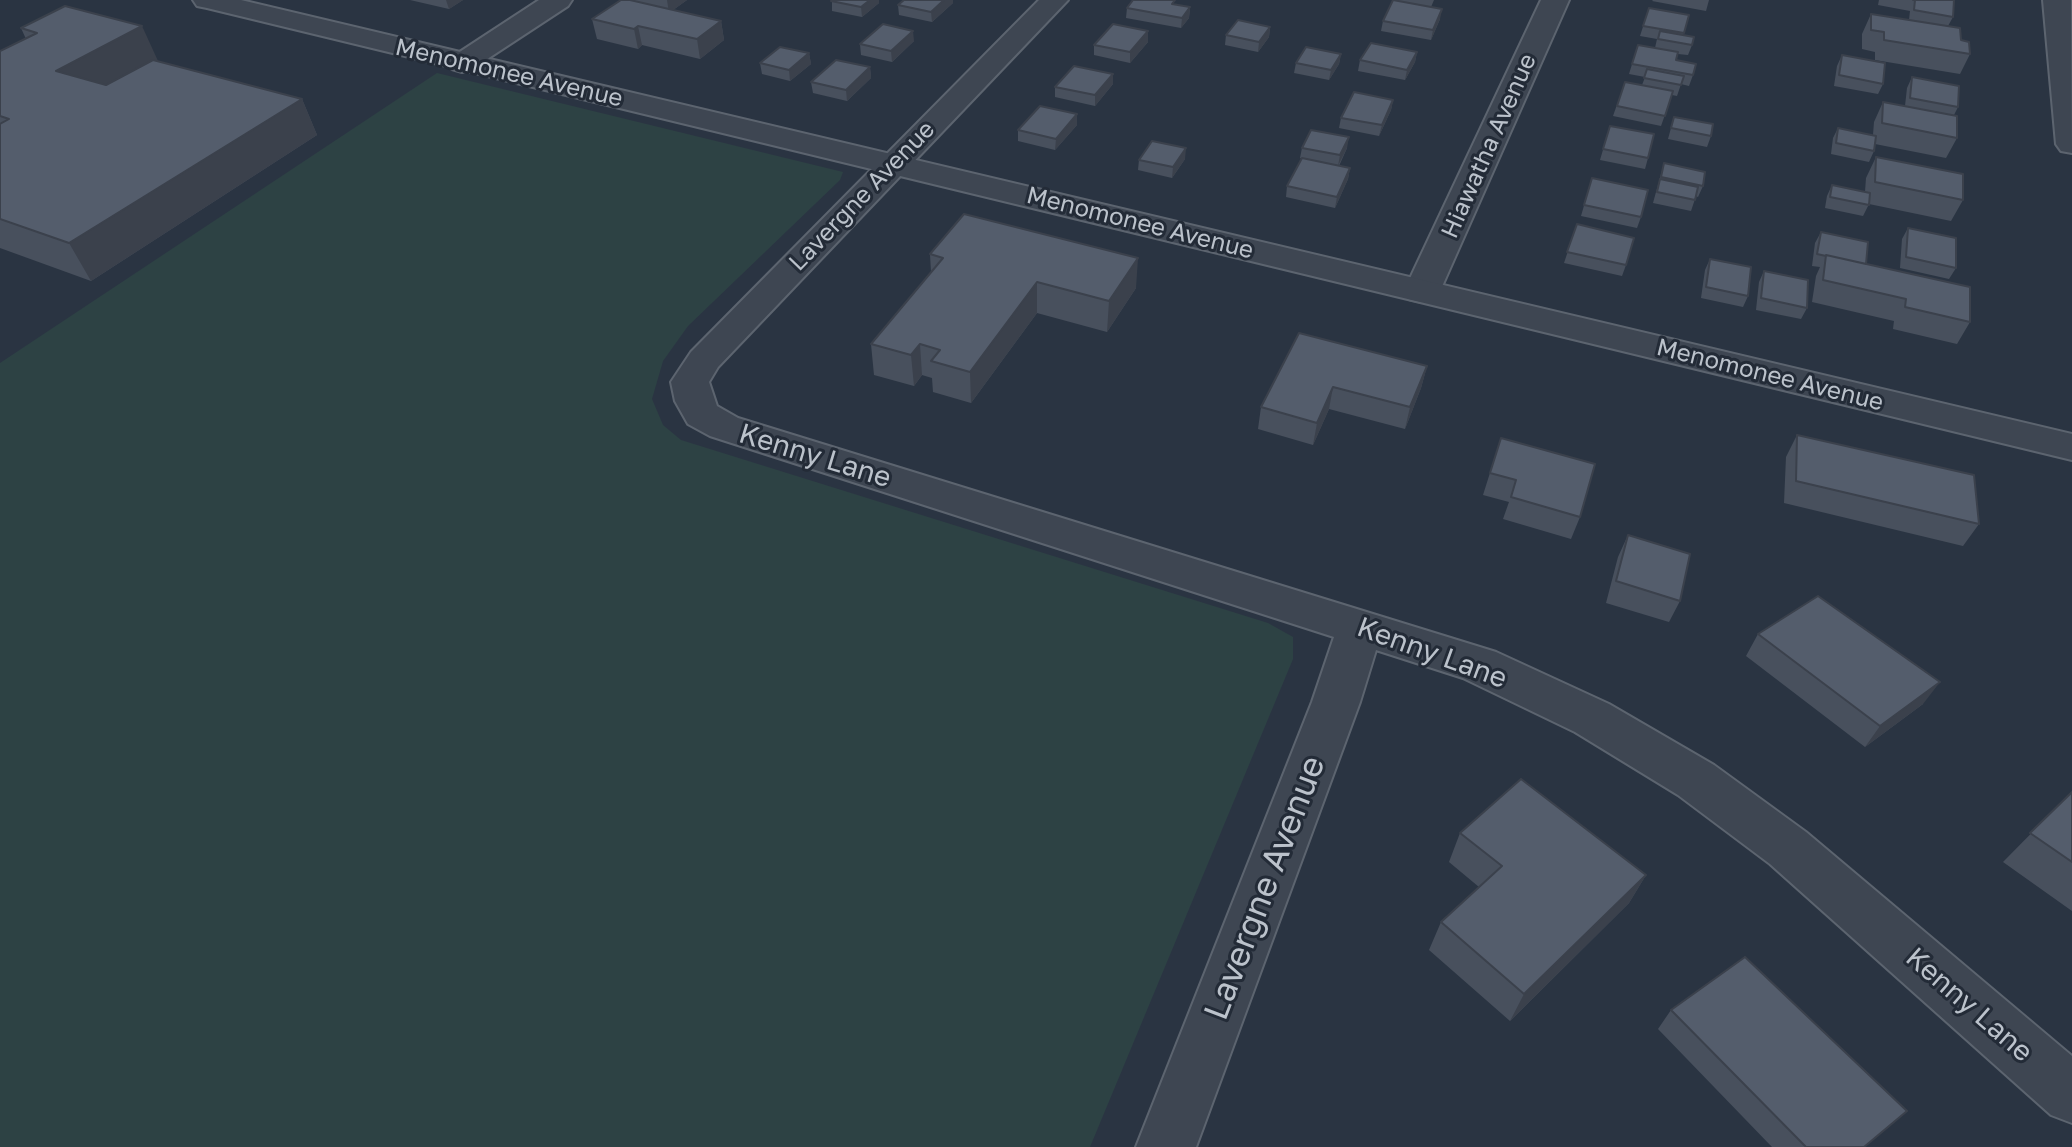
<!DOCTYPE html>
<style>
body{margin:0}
canvas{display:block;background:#2a3442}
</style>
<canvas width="2072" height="1147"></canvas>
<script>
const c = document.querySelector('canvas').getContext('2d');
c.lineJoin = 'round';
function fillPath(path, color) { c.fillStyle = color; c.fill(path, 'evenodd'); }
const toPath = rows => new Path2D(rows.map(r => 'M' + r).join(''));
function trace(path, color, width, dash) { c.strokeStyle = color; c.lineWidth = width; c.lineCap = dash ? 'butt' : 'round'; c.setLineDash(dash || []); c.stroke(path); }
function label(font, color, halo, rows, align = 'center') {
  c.font = font + ' "Golos Text",sans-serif'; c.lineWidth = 6; c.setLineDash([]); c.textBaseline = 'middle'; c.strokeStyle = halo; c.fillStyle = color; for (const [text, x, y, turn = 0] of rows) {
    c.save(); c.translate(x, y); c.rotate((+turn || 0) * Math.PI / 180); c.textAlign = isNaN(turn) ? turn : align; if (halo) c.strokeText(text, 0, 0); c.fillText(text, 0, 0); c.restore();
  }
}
const green = toPath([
 [437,73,843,172,840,180,688,326,663,361,652,399,663,425,681,440,1268,623,1293,637,1293,659,1090,1147,0,1147,0,363]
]);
const minor = toPath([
 [539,0,572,0,568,6,472,69,462,72,452,69,447,63,452,57,539,0],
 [1039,0,1068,0,718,367,709,382,717,406,738,418,1496,652,1609,704,1714,765,1806,832,2072,1056,2072,1123,2051,1115,1770,864,1678,795,1575,732,1463,678,1376,650,1360,702,1196,1147,1136,1147,1312,702,1334,637,710,436,688,424,675,401,671,382,691,352,1039,0],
 [1541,0,1569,0,1440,291,1435,299,1422,302,1409,299,1404,291,1541,0],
 [2043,0,2071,0,2072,153,2061,151,2056,144,2043,0]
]);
const tertiary = toPath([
 [193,0,241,0,2072,434,2072,460,207,8,197,6,193,0]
]);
const wall = toPath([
 [410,0,463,0,449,9],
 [634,0,687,0,673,10,721,21,724,40,700,59,642,45,638,49,597,39,592,19,634,1],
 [832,0,879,0,879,3,862,17,832,11],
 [904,0,953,0,953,3,932,22,899,15,898,5],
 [1393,0,1434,0,1431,7,1440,19,1431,40,1381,31,1383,21],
 [1653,0,1709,0,1706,11,1652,1],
 [1879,0,1954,0,1953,17,1948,26,1961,40,1970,54,1960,74,1875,60,1875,52,1862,49,1862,34,1871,14,1909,20,1910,11,1878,5],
 [1178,5,1190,7,1189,18,1181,28,1126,18,1127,8],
 [1649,8,1689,15,1683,35,1692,45,1688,55,1678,54,1676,60,1693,75,1689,86,1681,84,1677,96,1672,95,1661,126,1613,116,1625,82,1642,85,1644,80,1645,77,1629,74,1638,45,1655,48,1657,39,1640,36],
 [1270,27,1269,37,1258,52,1225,45,1226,35],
 [21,28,158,61,302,99,317,135,91,281,0,248,0,51,26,39],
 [1148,31,1148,42,1130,63,1094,55,1094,45],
 [914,41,892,62,861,55,860,44],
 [1417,52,1415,62,1405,80,1358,71,1360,60],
 [809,53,811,64,790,81,762,74,760,63],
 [1341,54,1339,64,1329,80,1294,73,1296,63],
 [1842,55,1883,84,1878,94,1834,86,1837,66],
 [870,67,871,78,847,101,813,93,811,82],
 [1912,77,1958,107,1954,115,1957,138,1946,158,1875,144,1874,151,1869,162,1831,154,1833,138,1838,128,1873,135,1874,122,1883,102,1905,106,1907,88],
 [1113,84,1095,106,1055,97,1055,87],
 [1393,100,1391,110,1379,136,1339,128,1341,118],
 [1077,114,1077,125,1055,150,1018,141,1018,130],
 [1674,117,1711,136,1707,147,1668,139],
 [1610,126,1648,158,1645,169,1600,160],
 [1302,148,1347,148,1339,166,1350,168,1348,179,1335,208,1286,197,1287,186,1302,159,1300,158],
 [1876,157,1963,200,1951,221,1869,204,1863,216,1825,208,1827,196,1832,185,1865,192,1866,178],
 [1185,159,1172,178,1138,170,1139,160],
 [1664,163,1703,186,1698,197,1696,196,1691,211,1653,203],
 [1592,178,1641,217,1637,228,1581,216],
 [1577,224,1626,265,1622,276,1564,263],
 [1908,228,1956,268,1949,279,1900,268,1902,239],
 [1821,232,1866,264,1970,322,1957,344,1893,329,1894,321,1812,302,1816,276,1820,267,1812,266,1815,243],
 [930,254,1136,288,1107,332,1037,313,971,403,933,392,932,378,922,375,914,386,874,375,871,344,931,272],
 [1710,259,1748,296,1743,307,1701,298,1705,270],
 [1764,271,1807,308,1801,319,1756,310,1759,282],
 [1299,333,1427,366,1421,388,1405,429,1329,409,1313,445,1258,429,1261,407],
 [1797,435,1979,524,1963,546,1784,503,1786,457],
 [1501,438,1580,517,1571,539,1503,519,1509,502,1483,495],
 [1628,535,1680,601,1669,622,1606,603,1618,557],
 [1758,634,1923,704,1865,747,1746,656],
 [2072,792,2072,911,2003,862],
 [1460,833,1646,875,1629,903,1510,1021,1429,950,1441,922,1479,887,1449,862],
 [1671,1010,1865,1147,1772,1147,1658,1029]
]);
const shadedWall = toPath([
 [446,0,463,0,449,9],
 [667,0,687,0,669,13],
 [870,0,879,0,879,3,862,17,861,7],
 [944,0,953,0,953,3,932,22,931,12],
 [1190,7,1189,18,1181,28,1182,18],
 [1442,9,1440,19,1431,40,1433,30],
 [721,21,724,40,700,59,697,39],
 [142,26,158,61,75,107,56,71],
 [638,26,642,45,638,49,634,29],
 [1270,27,1269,37,1258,52,1259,42],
 [913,31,914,41,892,62,891,51],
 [1148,31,1148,42,1130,63,1130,52],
 [1417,52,1415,62,1405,80,1407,70],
 [809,53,811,64,790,81,789,70],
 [1341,54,1339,64,1329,80,1331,70],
 [870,67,871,78,847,101,846,90],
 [1113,74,1113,84,1095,106,1095,95],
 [302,99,317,135,91,281,69,243],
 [1393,100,1391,110,1379,136,1382,125],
 [1077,114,1077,125,1055,150,1056,139],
 [1349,137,1347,148,1338,166,1340,155],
 [1186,148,1185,159,1172,178,1173,167],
 [1350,168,1348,179,1335,208,1337,197],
 [1138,258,1136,288,1107,332,1109,301],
 [1037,282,1037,313,971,403,970,372],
 [920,344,922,375,914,386,911,355],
 [1427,366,1421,388,1405,429,1410,407],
 [1333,387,1329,409,1313,445,1317,423],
 [1940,682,1923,704,1865,747,1880,726],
 [1646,875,1629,903,1510,1021,1524,994]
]);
const building = toPath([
 [621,0,630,0,721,21,697,39,638,26,634,29,592,19,621,0],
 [832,0,870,0,861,7,831,1,832,0],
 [904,0,944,0,931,12,898,5,904,0],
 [1133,0,1175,0,1172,4,1190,7,1182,18,1127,8,1133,0],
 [1393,0,1442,9,1433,30,1383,21,1393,0],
 [1913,0,1954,0,1953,17,1914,10,1915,0,1913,0],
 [65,6,142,26,56,71,106,85,153,60,302,99,69,243,0,219,0,124,9,119,0,116,0,51,37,33,21,28,65,6],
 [1649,8,1689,15,1684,33,1643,26,1649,8],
 [1871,14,1960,28,1961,40,1969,42,1970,54,1884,40,1884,32,1871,30,1871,14],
 [1238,20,1270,27,1259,42,1226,35,1238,20],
 [883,24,913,31,891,51,860,44,883,24],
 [1113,24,1148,31,1130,52,1094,45,1113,24],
 [1660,31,1694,37,1692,45,1658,39,1660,31],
 [1371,43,1417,52,1407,70,1360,60,1371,43],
 [1638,45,1678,52,1676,60,1696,64,1693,75,1632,64,1638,45],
 [780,47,809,53,789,70,760,63,780,47],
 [1306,47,1341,54,1331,70,1296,63,1306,47],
 [1842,55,1885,63,1883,84,1839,75,1842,55],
 [836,60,870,67,846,90,811,82,836,60],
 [1074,66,1113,74,1095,95,1055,87,1074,66],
 [1647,69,1684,76,1681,85,1644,78,1647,69],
 [1912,77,1959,86,1958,107,1910,98,1912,77],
 [1625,82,1673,91,1665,116,1617,106,1625,82],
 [1354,92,1393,100,1382,125,1341,118,1354,92],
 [1883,102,1957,116,1957,138,1882,123,1883,102],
 [1040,106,1077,114,1056,139,1018,130,1040,106],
 [1674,117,1713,124,1711,136,1671,128,1674,117],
 [1610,126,1654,134,1648,158,1603,149,1610,126],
 [1838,128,1876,136,1874,151,1836,143,1838,128],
 [1311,130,1349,137,1340,155,1302,148,1311,130],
 [1152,141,1186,148,1173,167,1139,160,1152,141],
 [1876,157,1963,174,1963,200,1875,182,1876,157],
 [1302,158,1350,168,1337,197,1287,186,1302,158],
 [1664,163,1705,172,1703,186,1661,177,1664,163],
 [1592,178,1648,190,1641,217,1584,205,1592,178],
 [1660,179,1698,187,1695,200,1657,192,1660,179],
 [1832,185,1870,193,1869,205,1830,197,1832,185],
 [964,214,1138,258,1109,301,1037,282,970,372,931,361,940,350,920,344,911,355,871,344,943,258,930,254,964,214],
 [1577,224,1634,238,1626,265,1567,252,1577,224],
 [1908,228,1956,238,1956,268,1906,257,1908,228],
 [1821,232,1868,242,1866,264,1826,255,1826,256,1817,254,1821,232],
 [1826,255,1970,287,1970,322,1905,307,1906,299,1823,280,1826,255],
 [1710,259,1751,267,1748,296,1706,287,1710,259],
 [1764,271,1808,280,1807,308,1761,298,1764,271],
 [1299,333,1427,366,1410,407,1333,387,1317,423,1261,407,1299,333],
 [1797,435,1974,475,1979,524,1796,481,1797,435],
 [1501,438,1595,464,1580,517,1511,497,1516,480,1490,473,1501,438],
 [1628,535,1690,554,1680,601,1616,581,1628,535],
 [1818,596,1940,682,1880,726,1758,634,1818,596],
 [1521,779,1646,875,1524,994,1441,922,1502,866,1460,833,1521,779],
 [2072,792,2072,862,2030,833,2072,792],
 [1745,957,1907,1111,1864,1147,1806,1147,1671,1010,1745,957]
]);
const farStreetnames = [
 ["Menomonee Avenue",509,73,13],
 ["Hiawatha Avenue",1489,146,-66],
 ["Lavergne Avenue",862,196,-46],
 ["Menomonee Avenue",1140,223,14],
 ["Menomonee Avenue",1770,375,14]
];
const streetNames = [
 ["Kenny Lane",815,456,17],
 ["Kenny Lane",1432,653,20],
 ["Kenny Lane",1969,1005,41]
];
const nearStreetnames = [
 ["Lavergne Avenue",1265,888,-69]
];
fillPath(green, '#2d4244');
trace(minor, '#5c646f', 4);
trace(tertiary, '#5c646f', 4);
fillPath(minor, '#3e4652');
fillPath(tertiary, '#3e4652');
fillPath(wall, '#48505d');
fillPath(shadedWall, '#3b414c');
fillPath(building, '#545d6c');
trace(building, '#3b414c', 2);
label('24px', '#bbc2cb', '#232b37', farStreetnames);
label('28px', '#bbc2cb', '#232b37', streetNames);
label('34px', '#bbc2cb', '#232b37', nearStreetnames);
</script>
